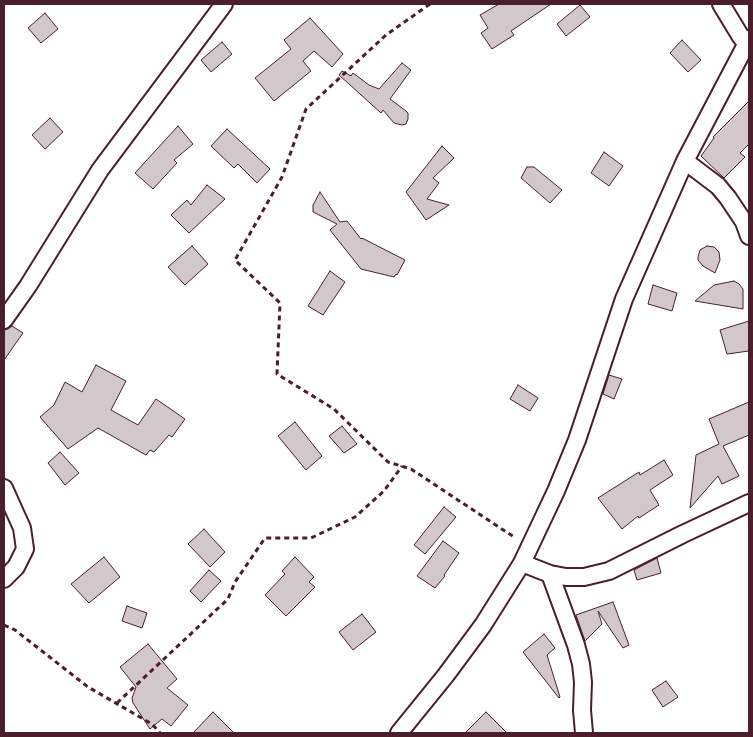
<!DOCTYPE html>
<style>
body{margin:0}
#map{position:relative;width:753px;height:737px;overflow:hidden;background:#fff;font-family:"Balsamiq Sans",sans-serif}
canvas{display:block}
.frame{position:absolute;inset:0;border:5px solid #4a1f2b;pointer-events:none}
</style>
<div id="map">
<canvas width="753" height="737"></canvas>
<div class="frame"></div>
</div>
<script>
const c = document.querySelector('canvas').getContext('2d');
c.lineJoin = 'round';
function fillPath(path, color) { c.fillStyle = color; c.fill(path, 'evenodd'); }
const toPath = rows => new Path2D(rows.map(r => 'M' + r).join(''));
function trace(path, color, width, dash) { c.strokeStyle = color; c.lineWidth = width; c.lineCap = dash ? 'butt' : 'round'; c.setLineDash(dash || []); c.stroke(path); }
const building = toPath([
 [499,4,551,4,511,31,514,35,492,49,481,33,488,28,480,15,499,4],
 [580,5,590,17,566,36,557,24,580,5],
 [45,13,58,29,41,43,28,28,45,13],
 [310,18,343,54,332,67,314,51,303,61,311,71,274,101,255,78,291,49,284,40,310,18],
 [682,40,701,60,688,72,670,53,682,40],
 [222,42,232,54,211,72,201,60,222,42],
 [402,63,411,70,390,99,406,111,408,113,408,119,406,124,402,125,394,123,383,110,381,113,339,75,342,71,351,76,353,73,369,85,379,89,402,63],
 [749,101,749,144,740,153,745,157,724,178,701,156,714,138,713,137,749,101],
 [50,118,63,132,45,149,32,135,50,118],
 [178,126,193,144,174,160,177,163,153,189,135,173,178,126],
 [227,129,270,169,257,183,238,164,234,168,211,146,227,129],
 [442,146,454,158,433,178,439,183,427,199,449,205,426,220,406,192,442,146],
 [604,152,623,166,609,186,591,173,604,152],
 [527,167,534,167,562,190,550,203,521,178,527,167],
 [207,185,225,199,189,233,171,215,187,200,191,205,207,185],
 [320,192,340,222,347,221,361,239,362,238,405,260,397,275,396,274,394,277,361,269,330,230,337,224,313,212,313,205,320,192],
 [192,246,208,264,185,285,168,267,192,246],
 [707,246,714,247,719,252,720,260,715,273,703,266,698,260,698,257,700,250,707,246],
 [330,271,345,282,323,315,308,306,330,271],
 [734,281,739,284,743,289,743,309,695,301,714,285,734,281],
 [653,285,677,293,672,311,648,304,653,285],
 [749,321,749,351,727,354,720,330,749,321],
 [12,326,23,333,4,360,4,330,8,329,12,326],
 [96,365,126,381,111,410,138,425,156,399,185,419,172,437,169,435,154,452,150,450,146,455,98,428,68,449,40,417,54,405,65,382,82,392,96,365],
 [609,375,622,379,614,399,603,394,609,375],
 [518,385,538,398,530,411,510,399,518,385],
 [749,402,749,435,723,446,739,476,722,484,718,476,690,508,696,455,719,444,709,419,749,402],
 [295,422,322,456,306,470,278,436,295,422],
 [342,426,357,444,344,453,329,436,342,426],
 [60,452,79,473,65,485,48,463,60,452],
 [664,460,673,475,650,490,659,505,639,518,638,516,622,529,598,498,639,472,640,475,664,460],
 [444,507,456,517,425,554,414,545,444,507],
 [204,529,225,552,210,567,188,544,204,529],
 [443,541,459,553,444,575,445,576,435,588,417,576,443,541],
 [104,557,120,577,89,603,71,584,104,557],
 [295,557,314,577,309,582,315,587,286,616,265,595,285,574,282,571,295,557],
 [657,558,661,573,637,580,634,570,657,558],
 [209,570,221,581,201,602,190,591,209,570],
 [613,602,629,645,623,648,598,611,602,624,585,641,576,615,613,602],
 [127,606,147,613,142,628,122,621,127,606],
 [362,614,376,632,353,650,339,632,362,614],
 [544,634,555,648,547,655,560,697,559,698,523,652,544,634],
 [148,644,177,679,167,688,188,705,171,726,162,719,150,729,133,703,132,698,136,687,120,667,148,644],
 [666,681,678,697,663,707,652,690,666,681],
 [213,712,234,733,193,733,213,712],
 [486,712,507,733,465,733,486,712]
]);
const path = toPath([
 [430,4,386,35,306,109,282,177,235,260,280,303,277,374,334,409,388,462,411,469,514,537],
 [4,625,15,630,88,687,152,724,160,733],
 [117,703,228,599,235,582,265,538,311,538,355,517,384,491,402,466]
]);
const minor = toPath([
 [721,4,741,37,747,44],
 [685,161,718,186,728,198,744,222,749,236],
 [4,320,28,286,100,170,224,4],
 [4,488,22,528,25,549,16,567,4,579],
 [522,563,550,574,566,577,584,577,609,571,683,534,749,503],
 [550,574,576,645,581,664,583,682,582,710,584,733],
 [399,733,446,675,483,625,522,563,556,491,577,440,624,299,685,161,749,39]
]);
fillPath(building, '#d2c7cb');
trace(building, '#4a1f2b', 1);
trace(minor, '#4a1f2b', 20);
trace(path, '#4a1f2b', 3, [5, 4]);
trace(minor, '#fff', 16);
</script>
